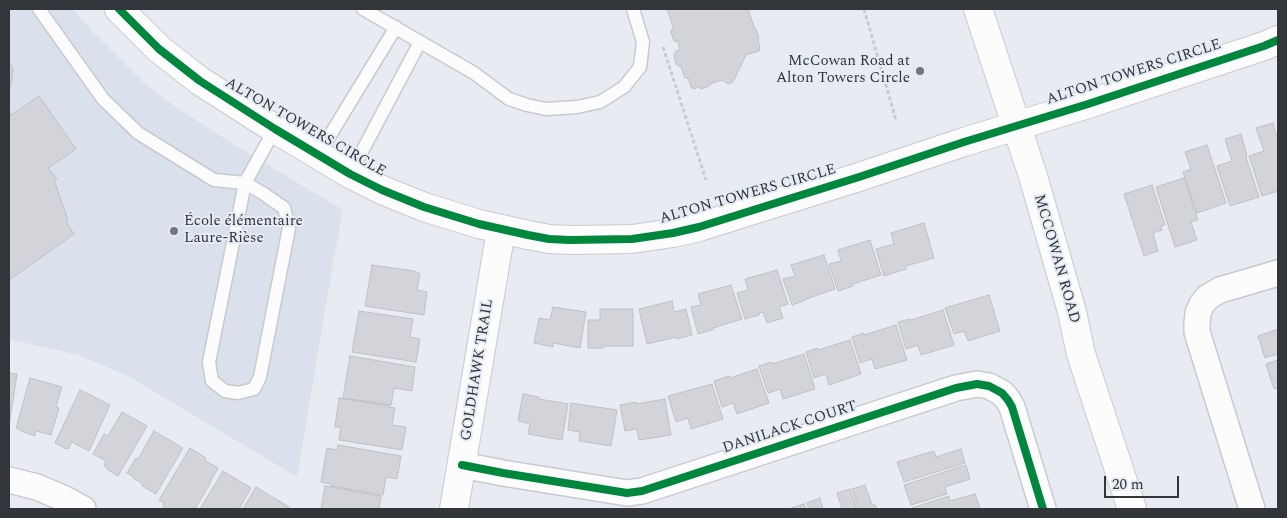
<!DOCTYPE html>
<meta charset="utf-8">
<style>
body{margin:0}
#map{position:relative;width:1287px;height:518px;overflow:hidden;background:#e8ecf2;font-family:Spectral,serif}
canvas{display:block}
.frame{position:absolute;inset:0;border:10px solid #323539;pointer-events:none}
.scale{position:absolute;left:1104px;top:476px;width:75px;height:22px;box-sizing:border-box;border:2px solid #323539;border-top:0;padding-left:6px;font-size:15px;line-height:18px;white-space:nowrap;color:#323539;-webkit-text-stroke:4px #e5ebf5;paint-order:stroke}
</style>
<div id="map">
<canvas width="1287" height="518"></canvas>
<div class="frame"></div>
<div class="scale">20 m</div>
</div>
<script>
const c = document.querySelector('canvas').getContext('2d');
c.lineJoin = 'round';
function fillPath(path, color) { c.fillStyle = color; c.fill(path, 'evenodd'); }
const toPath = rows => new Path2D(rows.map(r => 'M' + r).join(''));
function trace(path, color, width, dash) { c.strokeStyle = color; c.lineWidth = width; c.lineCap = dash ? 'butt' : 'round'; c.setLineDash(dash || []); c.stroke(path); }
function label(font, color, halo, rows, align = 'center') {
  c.font = font + ' Spectral,serif'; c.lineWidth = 4; c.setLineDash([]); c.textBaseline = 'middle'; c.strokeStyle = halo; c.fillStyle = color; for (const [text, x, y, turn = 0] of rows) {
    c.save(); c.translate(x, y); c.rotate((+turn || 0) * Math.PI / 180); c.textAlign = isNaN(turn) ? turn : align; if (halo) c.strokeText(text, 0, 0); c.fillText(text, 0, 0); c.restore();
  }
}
const built = toPath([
 [9,9,73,9,92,31,143,82,173,105,241,149,343,210,335,252,297,477,128,376,78,355,26,343,9,340]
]);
const building = toPath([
 [667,9,748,9,754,27,756,29,759,38,758,40,760,48,759,51,746,55,733,82,728,84,722,80,710,84,709,86,701,89,698,87,694,89,691,87,688,78,685,78,681,67,676,64,674,56,676,51,680,50,678,42,674,41,671,32,673,27,667,9],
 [9,62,13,68,11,85,9,87,9,62],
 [39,96,76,149,48,168,57,179,54,180,68,220,66,222,74,234,9,280,9,111,11,115,39,96],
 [1273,123,1278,141,1278,191,1262,196,1249,156,1264,151,1256,128,1273,123],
 [1241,134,1247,156,1246,157,1259,197,1230,206,1217,166,1232,161,1225,139,1241,134],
 [1207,145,1226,203,1197,213,1183,172,1191,169,1185,152,1207,145],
 [1184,178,1198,220,1191,222,1197,240,1175,247,1156,187,1184,178],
 [1152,185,1165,225,1161,226,1162,230,1153,233,1158,251,1144,256,1124,194,1152,185],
 [924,223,934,258,906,266,906,269,884,276,876,249,894,244,891,233,924,223],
 [870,240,881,275,853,284,853,286,838,291,829,264,841,261,838,250,870,240],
 [824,255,835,289,806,299,806,300,792,305,783,279,795,276,791,265,824,255],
 [372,265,414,271,420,274,417,290,427,292,424,315,365,306,372,265],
 [777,270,788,304,779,307,783,318,767,323,763,312,759,313,759,315,745,319,737,293,748,290,745,279,777,270],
 [731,285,742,319,713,328,714,329,698,334,691,307,701,305,698,294,731,285],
 [989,295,1000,331,968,341,964,331,954,334,945,308,989,295],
 [672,301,674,312,686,309,692,335,677,339,677,337,647,344,639,309,672,301],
 [553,307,586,312,580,348,553,343,553,347,534,343,539,318,550,320,553,307],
 [600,309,633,309,633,346,603,346,603,348,588,348,588,320,600,320,600,309],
 [943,310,954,345,921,355,918,345,906,349,898,322,910,319,911,320,943,310],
 [359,311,413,319,410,337,420,339,416,362,352,352,359,311],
 [896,325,907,360,875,369,872,359,860,363,852,337,864,333,864,335,896,325],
 [1278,329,1278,354,1265,358,1258,336,1278,329],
 [850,340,861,374,829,385,826,374,814,378,806,352,817,348,818,350,850,340],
 [804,354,815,389,783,399,780,389,768,393,759,366,771,362,772,364,804,354],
 [350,356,415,367,412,391,394,388,391,405,343,398,350,356],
 [1278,360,1278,388,1274,389,1266,364,1278,360],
 [757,369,769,403,737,414,733,403,722,407,714,381,729,376,730,378,757,369],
 [9,373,17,374,9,426,9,373],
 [30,378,62,387,56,407,59,408,51,435,36,431,35,436,21,431,21,430,16,428,30,378],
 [712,384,723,419,691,429,688,418,676,422,668,396,712,384],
 [80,390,110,405,89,451,72,442,68,449,66,448,66,449,55,443,80,390],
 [523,394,539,397,539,399,568,404,562,440,528,434,530,424,518,421,523,394],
 [339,398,390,406,389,407,395,408,392,425,406,427,402,450,339,440,341,427,335,427,339,398],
 [665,399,671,435,639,440,637,429,625,431,620,405,636,402,636,404,665,399],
 [571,403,617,410,611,446,579,441,580,432,568,430,571,403],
 [122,412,147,426,118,476,108,470,108,468,104,466,106,461,93,454,104,434,108,436,122,412],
 [154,431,183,448,156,494,142,486,143,484,133,478,134,477,127,473,136,458,138,459,154,431],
 [338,445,401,456,397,479,386,477,383,495,331,486,331,484,321,482,327,448,337,450,338,445],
 [190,448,206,458,204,460,218,468,210,482,211,482,195,509,168,509,163,506,164,503,159,500,190,448],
 [961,449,965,463,904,482,897,462,934,451,936,457,961,449],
 [966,465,970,479,945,487,947,494,911,505,904,485,966,465],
 [223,471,251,488,239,509,200,509,223,471],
 [865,485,872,505,875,505,877,509,859,509,852,489,865,485],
 [325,486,381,496,379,509,321,509,325,486],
 [256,487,289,507,288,509,243,509,256,487],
 [850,489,857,509,842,509,837,493,850,489],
 [975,494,980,508,977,509,912,509,912,508,949,496,950,501,975,494],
 [820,498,823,509,809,509,807,503,820,498],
 [804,504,806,509,792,509,791,508,804,504]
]);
const path = toPath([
 [864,9,896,120],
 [663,47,706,180]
]);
const lane = toPath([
 [39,9,103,99,138,133,214,180,245,183,264,194,284,208,289,228,260,377,254,389,238,393,225,391,212,381,209,362,245,183,275,129],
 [363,9,474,73,509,99,527,105,546,109,577,107,600,102,624,87,640,67,643,42,633,9],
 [318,155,396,27],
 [350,174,420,42]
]);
const street = toPath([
 [462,465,503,473,627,493,642,491,956,388,977,384,989,386,1002,393,1008,400,1012,407,1043,509],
 [9,480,37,487,65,499,83,509],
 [1252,509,1197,332,1197,324,1198,313,1202,304,1208,297,1220,290,1278,273]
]);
const secondary = toPath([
 [119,9,159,49,200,81,275,129,350,174,382,190,424,207,479,224,528,235,549,239,570,240,632,239,673,233,699,227,859,177,964,142,1088,104,1264,46,1278,40],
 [978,9,1033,176,1072,312,1081,354,1132,509],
 [454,509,501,230]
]);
const cycleway = toPath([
 [119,9,159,49,200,81,275,129,350,174,382,190,424,207,479,224,528,235,549,239,570,240,632,239,673,233,699,227,859,177,964,142,1088,104,1264,46,1278,40],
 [462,465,503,473,627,493,642,491,956,388,977,384,989,386,1002,393,1008,400,1012,407,1043,509]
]);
const markers = [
 [920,71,5,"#72757a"],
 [174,231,5,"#72757a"]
];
const poiNames = [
 ["McCowan Road at",910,62],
 ["Alton Towers Circle",910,79],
 ["École élémentaire",184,222,"left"],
 ["Laure-Rièse",184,239,"left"]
];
const streetNames = [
 ["ALTON TOWERS CIRCLE",1134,73,-18],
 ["ALTON TOWERS CIRCLE",305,128,30],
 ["ALTON TOWERS CIRCLE",748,195,-16],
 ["MCCOWAN ROAD",1056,259,74],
 ["GOLDHAWK TRAIL",478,370,-81],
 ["DANILACK COURT",790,428,-18]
];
fillPath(built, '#dae0ec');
fillPath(building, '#d2d4d9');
trace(building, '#bec0c4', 1);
trace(lane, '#c7cacf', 15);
trace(street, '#c7cacf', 28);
trace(secondary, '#c7cacf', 30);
trace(path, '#cbcbcd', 3, [4, 2.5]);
trace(lane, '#fcfcfd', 12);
trace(street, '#fcfcfd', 25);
trace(secondary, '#fcfcfd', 28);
trace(cycleway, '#00873e', 8);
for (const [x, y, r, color] of markers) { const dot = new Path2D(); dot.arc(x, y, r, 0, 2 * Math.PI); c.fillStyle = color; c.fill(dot); trace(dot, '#e5ebf5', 2); }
label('15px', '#323539', '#e5ebf5', poiNames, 'right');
label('15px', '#323539', '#e5ebf5', streetNames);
</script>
